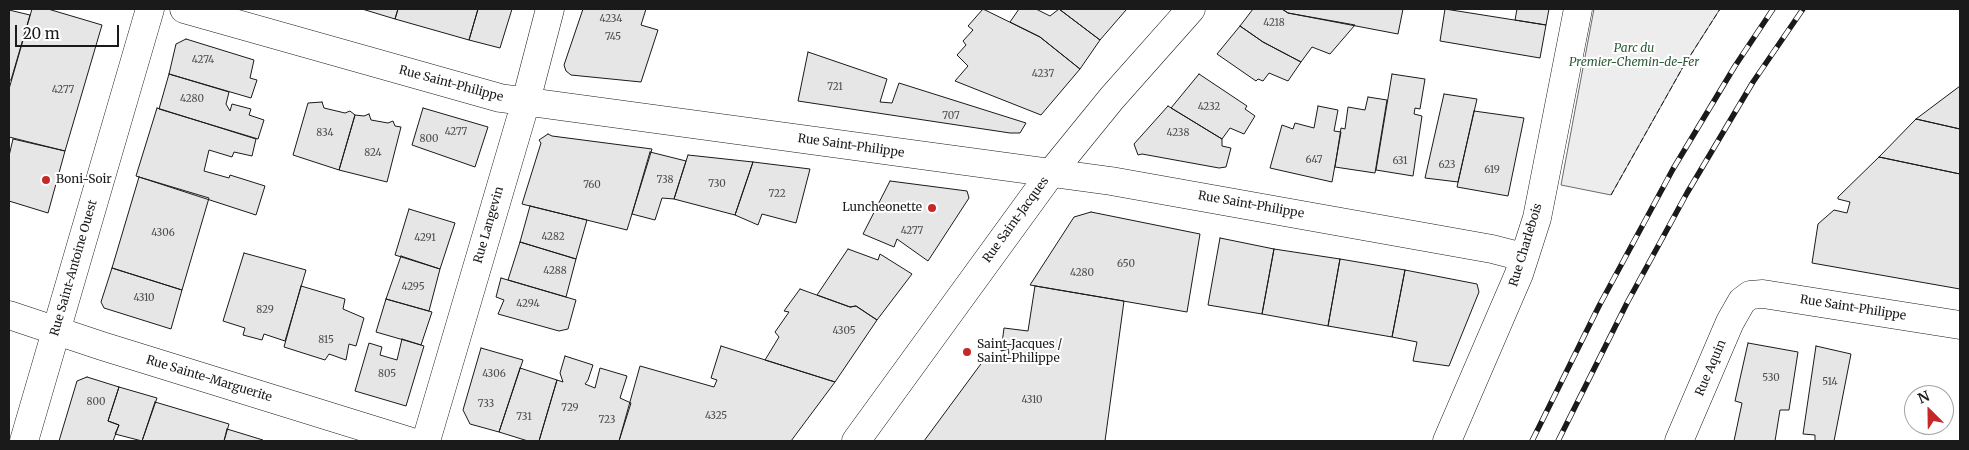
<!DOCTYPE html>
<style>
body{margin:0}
#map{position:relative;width:1969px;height:450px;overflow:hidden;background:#fff;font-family:Merriweather,serif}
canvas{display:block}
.frame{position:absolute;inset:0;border:10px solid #1a1a1a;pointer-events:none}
.north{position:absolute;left:1904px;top:385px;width:50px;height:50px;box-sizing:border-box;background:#fff;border:1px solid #a3a3a3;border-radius:50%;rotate:337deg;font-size:14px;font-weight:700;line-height:20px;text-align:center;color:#1a1a1a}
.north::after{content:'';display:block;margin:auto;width:18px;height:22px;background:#c62828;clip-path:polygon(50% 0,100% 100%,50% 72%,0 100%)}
.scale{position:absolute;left:15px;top:25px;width:104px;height:22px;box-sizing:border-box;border:2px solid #1a1a1a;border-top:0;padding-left:6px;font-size:15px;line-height:18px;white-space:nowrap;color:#1a1a1a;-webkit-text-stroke:4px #fff;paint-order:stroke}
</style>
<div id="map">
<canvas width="1969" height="450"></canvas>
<div class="frame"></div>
<div class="north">N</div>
<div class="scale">20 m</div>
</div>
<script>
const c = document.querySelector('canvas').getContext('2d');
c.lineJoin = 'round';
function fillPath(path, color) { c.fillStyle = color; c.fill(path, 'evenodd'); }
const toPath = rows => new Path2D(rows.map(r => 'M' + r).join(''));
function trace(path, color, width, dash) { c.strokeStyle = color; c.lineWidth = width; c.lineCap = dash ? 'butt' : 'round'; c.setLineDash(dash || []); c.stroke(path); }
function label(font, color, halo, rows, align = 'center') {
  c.font = font + ' Merriweather,serif'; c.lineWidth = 4; c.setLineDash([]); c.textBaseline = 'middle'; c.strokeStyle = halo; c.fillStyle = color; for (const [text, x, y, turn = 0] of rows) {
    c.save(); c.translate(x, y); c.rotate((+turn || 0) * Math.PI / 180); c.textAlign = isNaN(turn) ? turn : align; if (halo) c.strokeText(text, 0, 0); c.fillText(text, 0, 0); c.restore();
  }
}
const green = toPath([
 [1594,9,1720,9,1683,67,1611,195,1561,185,1594,9]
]);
const building = toPath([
 [32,9,48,9,102,25,65,151,9,137,9,89,32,9],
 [362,9,398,9,395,19,362,9],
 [398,9,478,9,469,40,395,19,398,9],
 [478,9,512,9,500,48,469,40,478,9],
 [583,9,646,9,641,25,658,30,641,82,571,75,566,71,564,65,583,9],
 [983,9,1040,37,1080,69,1041,115,955,81,968,66,957,55,966,45,963,41,973,30,968,26,983,9],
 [1019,9,1036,9,1050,16,1059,9,1100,40,1080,69,1040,37,1010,22,1019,9],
 [1059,9,1124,9,1126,10,1100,40,1059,9],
 [1253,9,1282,9,1288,13,1355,25,1330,54,1312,47,1301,62,1263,42,1240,26,1253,9],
 [1282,9,1403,9,1398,34,1288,13,1282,9],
 [1445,9,1546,25,1540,58,1440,41,1445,9],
 [1517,9,1549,9,1546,25,1515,20,1517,9],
 [9,10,30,15,11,80,9,80,9,10],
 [1240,26,1263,42,1301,62,1288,81,1269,73,1263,81,1258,79,1256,81,1217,54,1240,26],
 [186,39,254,60,250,78,257,80,251,98,169,74,176,44,186,39],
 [808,52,887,79,880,102,892,103,899,83,1026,123,1020,133,1010,133,798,101,808,52],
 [169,74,229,92,226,104,230,111,232,104,251,109,249,115,264,120,258,139,159,109,169,74],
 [1199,74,1247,106,1245,109,1255,116,1244,134,1230,128,1222,139,1171,108,1199,74],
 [1392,74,1425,79,1420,109,1415,108,1414,114,1422,116,1413,176,1376,170,1392,74],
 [1960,86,1960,129,1916,119,1960,86],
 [1444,94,1477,99,1458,182,1425,178,1444,94],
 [1368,97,1387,100,1375,173,1335,167,1341,128,1345,129,1348,107,1365,110,1368,97],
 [322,102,324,108,345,113,350,111,355,115,339,170,293,155,308,103,322,102],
 [1168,106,1222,139,1222,146,1231,148,1226,167,1219,168,1142,154,1138,155,1134,144,1168,106],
 [1318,106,1338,110,1334,131,1341,132,1332,182,1270,168,1282,125,1293,129,1295,123,1314,128,1318,106],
 [157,108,256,139,252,156,234,152,232,157,209,150,204,171,229,178,230,175,265,186,256,215,136,176,157,108],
 [423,108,488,127,475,167,412,145,423,108],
 [1474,111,1524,118,1508,196,1457,187,1474,111],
 [369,114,371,120,388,123,393,121,395,126,401,127,387,182,339,170,355,115,364,116,369,114],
 [1916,119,1960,129,1960,174,1879,157,1916,119],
 [548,134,552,136,652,149,627,230,522,204,541,143,539,140,548,134],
 [13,139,65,151,48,213,9,201,9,156,13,139],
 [650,152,686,161,674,199,662,198,655,220,632,214,650,152],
 [688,155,753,162,735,215,674,199,688,155],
 [1879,157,1960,174,1960,289,1812,263,1818,224,1834,210,1847,213,1850,202,1838,199,1838,197,1879,157],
 [753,162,810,169,796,223,762,214,758,225,735,215,753,162],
 [139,177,209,198,182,290,112,268,139,177],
 [890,181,967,191,969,198,928,261,897,239,894,247,863,234,890,181],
 [530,206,587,220,576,259,520,242,530,206],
 [409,209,455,223,440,269,395,255,409,209],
 [1091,212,1200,234,1187,312,1030,285,1074,217,1091,212],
 [1220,238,1274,249,1262,314,1208,305,1220,238],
 [520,242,576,259,566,297,508,280,520,242],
 [848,249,878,260,880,254,912,274,877,320,856,306,850,307,817,295,848,249],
 [1274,249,1340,259,1328,326,1262,314,1274,249],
 [244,253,306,270,285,341,264,334,262,340,243,335,245,328,223,321,244,253],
 [401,256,440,269,429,311,386,299,401,256],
 [1340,259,1405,270,1392,337,1328,326,1340,259],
 [112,268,182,290,171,329,104,308,101,302,112,268],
 [1405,270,1477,284,1479,292,1449,366,1413,361,1417,342,1392,337,1405,270],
 [501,278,576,300,568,329,559,331,498,314,504,300,496,297,501,278],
 [301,286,345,299,343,309,364,318,356,346,349,344,346,360,329,354,325,360,284,347,301,286],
 [1035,286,1124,301,1105,441,1107,441,924,441,986,357,1008,359,1009,349,1001,351,1004,328,1028,331,1035,286],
 [800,289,850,307,856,306,877,320,835,382,765,360,779,337,775,332,789,312,784,311,800,289],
 [386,299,432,312,421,345,376,332,386,299],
 [402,339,424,346,406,406,355,391,369,343,382,347,380,355,397,360,402,339],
 [1748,343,1798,352,1789,410,1780,410,1775,441,1734,441,1742,403,1735,401,1748,343],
 [721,346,835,382,791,441,619,441,640,366,714,387,717,380,711,378,721,346],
 [1816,346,1851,354,1834,441,1815,441,1815,435,1803,434,1816,346],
 [481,348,523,360,499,432,470,424,463,410,481,348],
 [565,356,593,365,588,380,585,384,595,388,600,368,627,376,620,398,631,403,619,441,539,441,557,380,563,382,560,373,565,356],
 [520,368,557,380,539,441,528,441,499,432,520,368],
 [87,377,119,387,108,421,119,425,113,441,59,441,77,381,87,377],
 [119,387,157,398,142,441,115,434,119,425,108,421,119,387],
 [155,402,229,424,224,441,142,441,155,402],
 [227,429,263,440,263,441,224,441,227,429]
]);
const minor = toPath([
 [184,9,500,98,1111,181,1492,249,1523,257],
 [9,315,102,346,409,441],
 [426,441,526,101,550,9],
 [1447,441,1519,274,1537,218,1578,9],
 [1679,441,1730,322,1742,301,1750,295,1763,294,1960,325]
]);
const secondary = toPath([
 [24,441,150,9],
 [856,441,1051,173,1112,98,1191,9]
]);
const rail = toPath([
 [1532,441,1599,306,1673,169,1735,66,1773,9],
 [1558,441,1627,303,1687,193,1753,82,1803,9]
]);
const fence = toPath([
 [1611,195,1683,67,1720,9]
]);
const markers = [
 [46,180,5,"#c62828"],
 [932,208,5,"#c62828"],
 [967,352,5,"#c62828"]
];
const numberNames = [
 ["4234",611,19],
 ["4218",1274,23],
 ["745",613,37],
 ["4274",203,60],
 ["4237",1043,74],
 ["721",835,87],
 ["4277",63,90],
 ["4280",192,99],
 ["4232",1209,107],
 ["707",951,116],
 ["4277",456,132],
 ["834",325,133],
 ["4238",1178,133],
 ["800",429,139],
 ["824",373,153],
 ["647",1314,160],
 ["631",1400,161],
 ["623",1447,165],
 ["619",1492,170],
 ["738",665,180],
 ["730",717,184],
 ["760",592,185],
 ["722",777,194],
 ["4277",912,231],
 ["4306",163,233],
 ["4282",553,237],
 ["4291",425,238],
 ["650",1126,264],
 ["4288",555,271],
 ["4280",1082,273],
 ["4295",413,287],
 ["4310",144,298],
 ["4294",528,304],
 ["829",265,310],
 ["4305",844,331],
 ["815",326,340],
 ["805",387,374],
 ["4306",494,374],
 ["530",1771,378],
 ["514",1830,382],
 ["4310",1032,400],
 ["800",96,402],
 ["733",486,404],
 ["729",570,408],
 ["4325",716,416],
 ["731",524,417],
 ["723",607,420]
];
const parkNames = [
 ["Parc du",1634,49],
 ["Premier-Chemin-de-Fer",1634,63]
];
const streetNames = [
 ["Rue Saint-Philippe",451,84,15],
 ["Rue Saint-Philippe",851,146,8],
 ["Rue Saint-Philippe",1251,205,10],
 ["Rue Saint-Jacques",1016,220,-54],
 ["Rue Langevin",489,225,-74],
 ["Rue Charlebois",1526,245,-73],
 ["Rue Saint-Antoine Ouest",74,268,-74],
 ["Rue Saint-Philippe",1853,308,9],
 ["Rue Aquin",1711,368,-67],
 ["Rue Sainte-Marguerite",209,379,17]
];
const poiNames = [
 ["Boni-Soir",56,180],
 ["Luncheonette",922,208,"right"],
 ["Saint-Jacques /",977,345],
 ["Saint-Philippe",977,359]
];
fillPath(green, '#ededed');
trace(green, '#6a6a6a', 1);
fillPath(building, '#e6e6e6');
trace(building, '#1a1a1a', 1);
trace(minor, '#1a1a1a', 29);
trace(secondary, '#1a1a1a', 29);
trace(minor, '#fff', 28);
trace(secondary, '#fff', 28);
trace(rail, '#1a1a1a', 5.5);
trace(rail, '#fff', 4, [11]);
trace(fence, '#1a1a1a', 1, [6, 2.5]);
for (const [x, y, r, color] of markers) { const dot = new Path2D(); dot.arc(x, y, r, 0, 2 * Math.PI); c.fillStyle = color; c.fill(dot); trace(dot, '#fff', 2); }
label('10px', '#4d4d4d', null, numberNames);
label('italic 12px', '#2b5a34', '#fff', parkNames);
label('12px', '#1a1a1a', '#fff', streetNames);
label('12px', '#1a1a1a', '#fff', poiNames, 'left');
</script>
